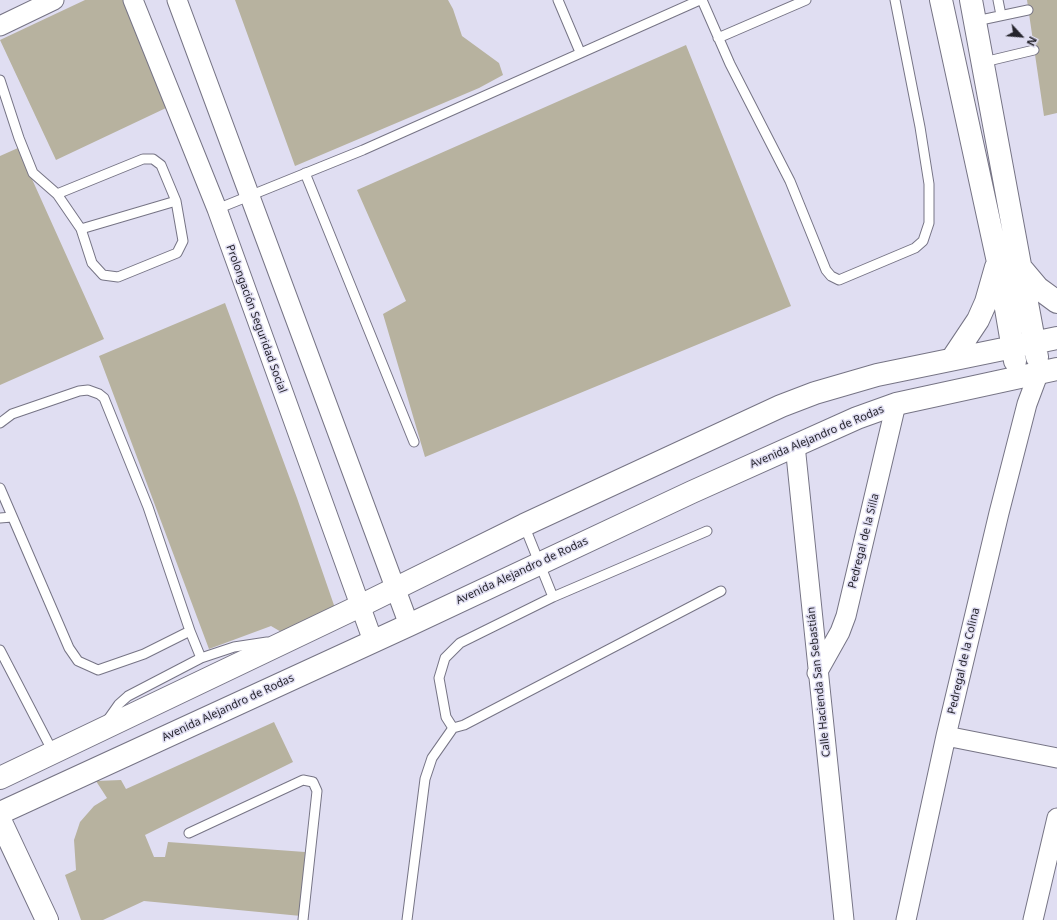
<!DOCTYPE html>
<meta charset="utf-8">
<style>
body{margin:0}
#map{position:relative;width:1057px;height:920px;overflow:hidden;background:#e0def2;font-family:"Noto Sans",sans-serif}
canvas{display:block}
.north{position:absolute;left:1001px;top:16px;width:40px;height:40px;-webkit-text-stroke:3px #e0def2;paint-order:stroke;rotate:116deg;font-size:11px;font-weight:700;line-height:16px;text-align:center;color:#25242c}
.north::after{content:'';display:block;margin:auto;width:14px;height:18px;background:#25242c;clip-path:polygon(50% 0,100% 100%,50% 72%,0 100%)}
</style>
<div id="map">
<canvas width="1057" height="920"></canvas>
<div class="north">N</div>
</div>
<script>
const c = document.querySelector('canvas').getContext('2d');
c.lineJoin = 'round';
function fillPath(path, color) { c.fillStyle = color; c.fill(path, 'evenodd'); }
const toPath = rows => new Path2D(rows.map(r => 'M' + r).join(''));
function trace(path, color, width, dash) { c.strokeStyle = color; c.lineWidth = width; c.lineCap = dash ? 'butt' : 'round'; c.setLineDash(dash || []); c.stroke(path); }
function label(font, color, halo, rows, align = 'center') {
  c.font = font + ' "Noto Sans",sans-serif'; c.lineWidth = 3; c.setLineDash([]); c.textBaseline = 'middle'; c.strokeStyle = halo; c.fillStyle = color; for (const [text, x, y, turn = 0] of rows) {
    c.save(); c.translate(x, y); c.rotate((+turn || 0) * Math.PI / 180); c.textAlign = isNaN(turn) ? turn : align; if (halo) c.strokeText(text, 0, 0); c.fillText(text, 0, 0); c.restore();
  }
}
const building = toPath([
 [85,0,125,0,166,108,56,160,0,40],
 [235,0,448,0,453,9,462,36,499,63,503,75,479,88,295,166],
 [1027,0,1057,0,1057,113,1044,116],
 [686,45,791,306,425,457,383,314,406,301,357,190],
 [18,148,104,339,0,385,0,156],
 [225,303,297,498,336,611,283,633,271,626,209,649,99,356],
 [274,722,293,762,145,835,154,857,165,857,168,842,305,852,301,916,144,901,103,920,81,920,65,875,76,870,74,840,80,822,94,806,107,798,96,781,121,780,126,789]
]);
const service = toPath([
 [558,0,580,52],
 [702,0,730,64,790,181,826,270,831,276,839,280,915,248,923,241,929,223,929,184,920,127,895,0],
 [998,0,1001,15],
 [976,21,1028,10],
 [718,38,806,0],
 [984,62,1034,50],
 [0,80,19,138,33,173,57,194,81,229,92,263,103,275,118,277,177,253,183,241,176,201,161,165,153,159,143,159,57,194],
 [305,173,414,442],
 [217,209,363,150,700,0],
 [81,229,176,201],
 [0,423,12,414,79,391,88,390,99,394,104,398,148,507,190,631,144,654,98,670,78,661,69,648,0,488],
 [0,518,12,517],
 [524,525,553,597],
 [707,531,553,597,460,643,445,658,439,678,446,717,453,728,464,725,721,591],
 [190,631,201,658],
 [0,650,53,752],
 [107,721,119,704,128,696,201,658,234,647,267,642],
 [189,833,303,780,313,782,317,791,303,920],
 [407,920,425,779,432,758,453,728]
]);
const minor = toPath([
 [133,0,217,209,373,641],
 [177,0,409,625],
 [0,26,54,0],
 [795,445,844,920],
 [817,673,840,632,846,616,896,404],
 [946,736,1057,758],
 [906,920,946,736,999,513,1027,404,1039,372],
 [1033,920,1057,818]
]);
const tertiary = toPath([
 [941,0,998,262,1015,361],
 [971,0,1037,357],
 [1022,269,1038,288,1057,302],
 [952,359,978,320,986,302,996,267],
 [0,778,360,606,524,525,781,406,815,393,877,375,1057,338],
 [0,813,409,625,692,492,857,418,896,404,1057,369],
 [0,820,47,920]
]);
const streetNames = [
 ["Prolongación Seguridad Social",256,319,70],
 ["Avenida Alejandro de Rodas",817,437,-23],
 ["Pedregal de la Silla",864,541,-76],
 ["Avenida Alejandro de Rodas",522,571,-25],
 ["Pedregal de la Colina",964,661,-77],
 ["Calle Hacienda San Sebastián",819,682,-96],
 ["Avenida Alejandro de Rodas",228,708,-25]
];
fillPath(building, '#b7b29f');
trace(service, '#767485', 11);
trace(minor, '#767485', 21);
trace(tertiary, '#767485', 24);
trace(service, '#fff', 9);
trace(minor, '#fff', 19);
trace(tertiary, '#fff', 22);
label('11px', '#25242c', '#e0def2', streetNames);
</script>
